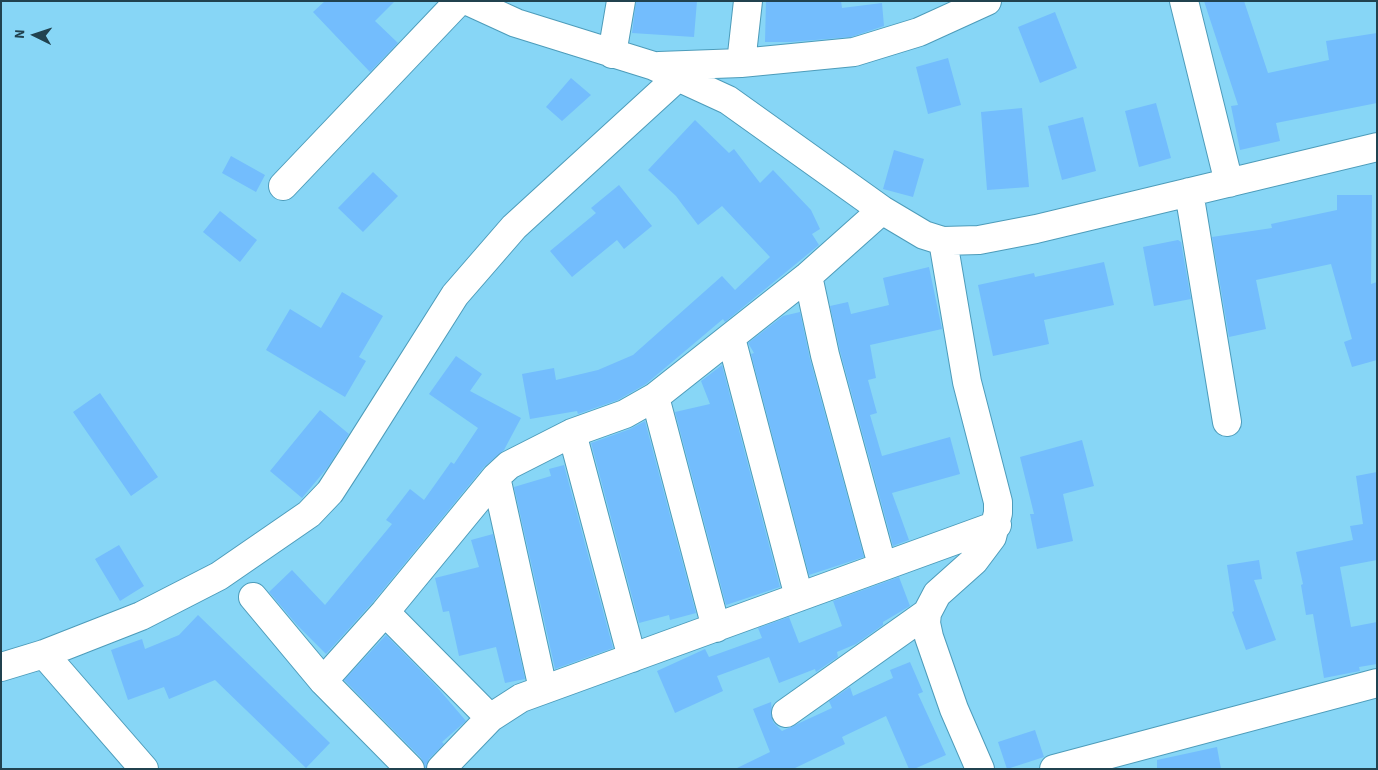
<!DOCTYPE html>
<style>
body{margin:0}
#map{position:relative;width:1378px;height:770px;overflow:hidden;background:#87d6f6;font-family:"Source Sans 3",sans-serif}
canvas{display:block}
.frame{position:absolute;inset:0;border:2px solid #21424f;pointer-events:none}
.north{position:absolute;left:10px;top:10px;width:50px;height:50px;-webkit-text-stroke:4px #87d6f6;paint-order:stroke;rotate:274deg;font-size:14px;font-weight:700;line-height:20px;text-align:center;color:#21424f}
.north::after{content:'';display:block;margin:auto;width:18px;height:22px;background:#21424f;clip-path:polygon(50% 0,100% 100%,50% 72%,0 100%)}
</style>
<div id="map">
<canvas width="1378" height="770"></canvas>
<div class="frame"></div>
<div class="north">N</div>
</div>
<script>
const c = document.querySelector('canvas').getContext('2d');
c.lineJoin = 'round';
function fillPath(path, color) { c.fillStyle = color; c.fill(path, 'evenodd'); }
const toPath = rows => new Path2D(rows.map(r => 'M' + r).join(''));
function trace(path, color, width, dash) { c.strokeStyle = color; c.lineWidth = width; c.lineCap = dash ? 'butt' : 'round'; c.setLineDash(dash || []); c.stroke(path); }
const building = toPath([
 [325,1,395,1,375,21,398,43,370,72,313,12],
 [636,1,697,1,694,37,632,33],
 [766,1,841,1,842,8,882,3,884,26,851,37,791,42,765,42],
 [1204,1,1244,1,1268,73,1329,60,1326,41,1377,33,1377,103,1276,123,1280,141,1240,150,1231,106,1238,105],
 [1055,12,1077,68,1040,83,1018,27],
 [948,58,961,105,928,114,916,67],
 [571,78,591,95,562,121,546,107],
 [1156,103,1171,158,1139,167,1125,111],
 [1022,108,1029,187,987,190,981,112],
 [1083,117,1096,171,1062,180,1048,126],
 [695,120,729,153,734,149,760,183,773,170,811,210,820,229,812,234,819,245,725,322,723,319,646,384,618,400,578,414,577,411,530,419,522,374,554,368,556,380,598,370,633,355,722,276,735,290,770,257,722,206,698,225,676,196,648,170],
 [894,150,924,159,913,197,883,189],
 [231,156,265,175,256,192,222,173],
 [373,172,398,196,363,232,338,208],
 [619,185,652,226,624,249,617,240,572,277,550,251,596,213,591,208],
 [1337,195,1372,195,1371,284,1377,282,1377,360,1352,367,1344,342,1352,339,1331,264,1256,280,1266,329,1229,337,1212,237,1272,228,1271,224,1337,210],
 [220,211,257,240,240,262,203,232],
 [1178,240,1181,242,1191,299,1154,306,1143,247],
 [1104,262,1114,305,1044,320,1049,344,993,356,978,285,1034,273,1035,277],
 [929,267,942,329,870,345,876,378,868,380,877,413,870,415,882,456,950,437,960,474,892,493,909,540,893,546,840,351,830,306,848,302,851,314,889,305,883,278],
 [342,292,383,316,359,357,366,361,345,397,266,350,290,309,321,328],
 [800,312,810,359,864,557,809,575,751,354,754,353,748,343,783,316],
 [456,356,482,374,470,391,521,418,504,450,484,467,373,602,326,654,297,625,269,592,292,570,325,605,392,524,386,520,410,489,424,500,451,462,454,464,478,428,429,394],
 [722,365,780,587,726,605,675,412,710,404,701,381],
 [100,393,158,477,131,496,73,412],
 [320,410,349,434,328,467,302,498,270,471],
 [645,421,696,613,670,620,669,615,639,623,591,443,630,429],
 [1082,440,1094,486,1063,494,1073,541,1037,549,1030,514,1034,514,1020,457],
 [564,465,613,648,555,669,514,487,551,476,549,469],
 [1377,472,1377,560,1340,567,1351,627,1377,622,1377,664,1359,667,1360,671,1324,678,1313,614,1306,615,1301,585,1303,584,1296,552,1353,540,1350,526,1363,524,1356,476],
 [493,534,525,679,505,683,496,647,459,656,449,611,443,612,435,578,479,567,471,540],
 [119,545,144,586,120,601,95,559],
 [1259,560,1262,579,1254,580,1276,640,1246,650,1232,612,1234,611,1227,565],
 [899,577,910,606,883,622,883,625,856,644,837,652,838,657,816,672,815,669,779,683,769,657,717,676,723,691,675,713,657,671,705,649,709,657,762,638,758,628,789,617,799,643,842,626,833,601],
 [198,615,330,743,306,768,215,680,169,699,164,687,128,700,111,650,142,639,145,649,179,635],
 [386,635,437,687,466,721,442,742,444,744,429,759,426,769,421,758,344,680],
 [910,662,923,692,918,694,946,755,914,769,909,769,886,716,842,737,845,744,793,769,735,769,770,752,753,709,771,702,773,722,782,731,832,708,829,701,850,687,853,696,893,678,890,670],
 [1035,730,1044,757,1007,769,998,742],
 [1217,747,1221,769,1157,769,1157,760]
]);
const street = toPath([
 [468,1,516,23,654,66,728,100,882,210,924,235,943,241,979,240,1036,229,1377,147],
 [1184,1,1229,183],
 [612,54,621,1],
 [741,63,748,1],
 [659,66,741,63,854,52,919,32,987,1],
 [283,186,459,1],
 [1189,192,1227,422],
 [943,241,967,382,998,502,998,513,992,537,974,561,937,594,927,613,926,623,929,637,954,709,980,769],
 [808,276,825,355,882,565],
 [731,338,799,597],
 [655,397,716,628],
 [572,433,632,658],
 [496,477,543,689],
 [253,597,323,681,410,769],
 [385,612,490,718],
 [44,654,144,769],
 [1,667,44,654,141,616,219,576,309,514,330,492,352,458,455,295,514,227,678,77],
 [323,681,385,612,496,477,509,465,572,433,625,414,655,397,808,276,882,210],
 [786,713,927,613],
 [441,769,490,718,521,698,997,525],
 [1054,769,1377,683]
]);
fillPath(building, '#73bdfd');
trace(street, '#4d9cba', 30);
trace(street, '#fff', 28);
</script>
